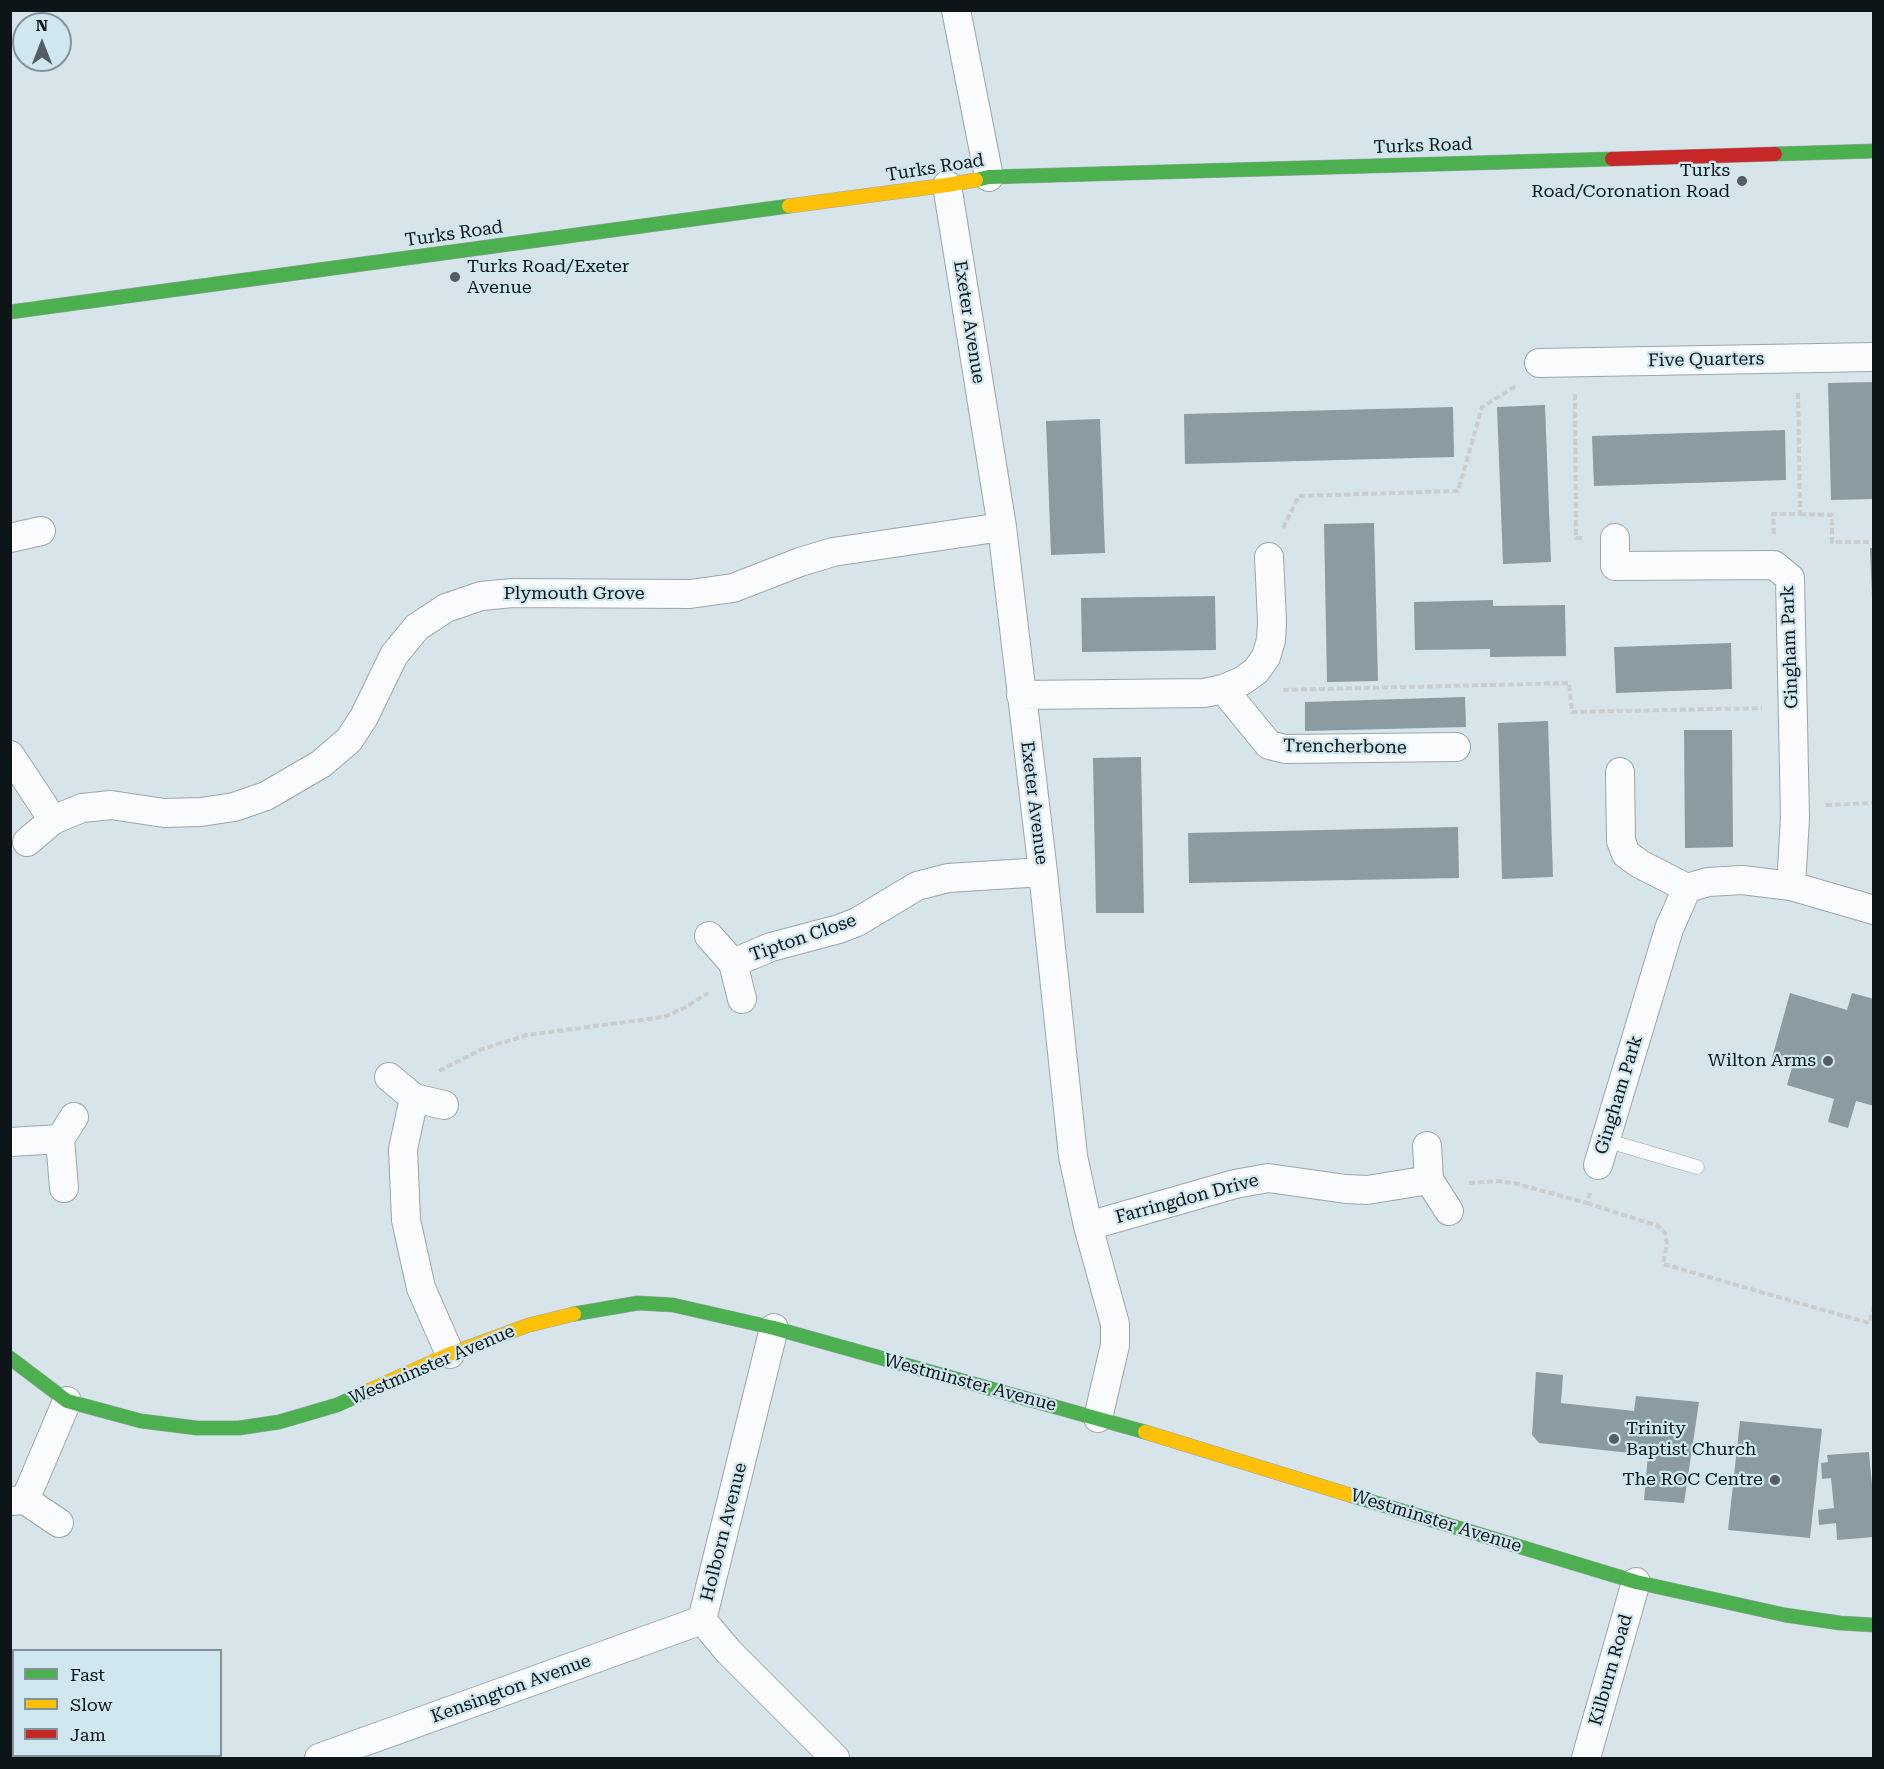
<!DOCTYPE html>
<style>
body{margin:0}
#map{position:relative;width:1884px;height:1769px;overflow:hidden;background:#d7e4e9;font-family:"Roboto Serif",serif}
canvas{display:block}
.frame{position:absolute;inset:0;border:12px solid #0d1518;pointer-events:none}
.legend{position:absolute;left:12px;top:1649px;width:210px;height:108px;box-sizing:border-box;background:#d0e7f0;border:2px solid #82939a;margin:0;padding:8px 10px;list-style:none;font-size:18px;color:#0d1518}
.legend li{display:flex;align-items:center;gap:12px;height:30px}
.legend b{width:30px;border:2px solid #82939a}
.north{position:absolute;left:12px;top:12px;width:60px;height:60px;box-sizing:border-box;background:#d0e7f0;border:2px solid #82939a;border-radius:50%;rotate:0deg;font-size:16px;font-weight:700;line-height:24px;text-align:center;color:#0d1518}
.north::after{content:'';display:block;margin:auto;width:21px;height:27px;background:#545d61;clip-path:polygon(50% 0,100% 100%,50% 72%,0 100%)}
</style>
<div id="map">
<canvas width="1884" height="1769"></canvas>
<div class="frame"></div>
<ul class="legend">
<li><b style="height:8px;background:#4caf50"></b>Fast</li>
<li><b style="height:8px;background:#ffc107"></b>Slow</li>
<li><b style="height:8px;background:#c62828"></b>Jam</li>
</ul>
<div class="north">N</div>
</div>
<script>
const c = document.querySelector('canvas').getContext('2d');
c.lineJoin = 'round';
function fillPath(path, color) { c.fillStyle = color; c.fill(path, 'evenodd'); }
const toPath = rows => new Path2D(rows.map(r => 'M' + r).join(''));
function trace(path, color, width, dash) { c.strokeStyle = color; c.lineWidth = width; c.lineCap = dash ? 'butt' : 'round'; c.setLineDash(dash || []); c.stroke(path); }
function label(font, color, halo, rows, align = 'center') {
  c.font = font + ' "Roboto Serif",serif'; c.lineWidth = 4.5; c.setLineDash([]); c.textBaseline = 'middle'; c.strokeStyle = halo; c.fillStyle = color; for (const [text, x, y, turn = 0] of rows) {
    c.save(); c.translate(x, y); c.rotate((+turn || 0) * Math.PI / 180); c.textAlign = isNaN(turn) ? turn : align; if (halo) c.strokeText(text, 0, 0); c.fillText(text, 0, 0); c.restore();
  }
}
const building = toPath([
 [1874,382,1874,499,1831,500,1828,383],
 [1545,405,1551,562,1503,564,1497,407],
 [1453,407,1454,457,1185,464,1184,414],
 [1100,419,1105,553,1051,555,1046,421],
 [1785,430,1786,480,1594,486,1592,436],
 [1374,523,1378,681,1327,682,1324,524],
 [1870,548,1874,548,1874,596,1872,596],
 [1215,596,1216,650,1082,652,1081,598],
 [1493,600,1493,606,1565,605,1566,656,1490,657,1490,649,1415,650,1414,602],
 [1731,643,1732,689,1616,693,1614,647],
 [1465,697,1466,727,1305,731,1305,702],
 [1548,721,1553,877,1502,879,1498,723],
 [1684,730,1732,730,1733,847,1685,848],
 [1141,757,1144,913,1096,913,1093,758],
 [1458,827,1459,878,1189,883,1188,833],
 [1790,993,1847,1010,1852,993,1874,999,1874,1106,1856,1101,1848,1128,1828,1122,1834,1099,1787,1085,1793,1064,1772,1058],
 [1536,1372,1563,1375,1561,1403,1634,1411,1636,1396,1699,1402,1684,1503,1644,1500,1648,1455,1539,1443,1532,1435],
 [1740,1421,1822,1429,1810,1538,1728,1530],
 [1869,1452,1874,1508,1874,1537,1837,1540,1836,1523,1819,1525,1818,1510,1834,1508,1831,1478,1822,1479,1821,1463,1828,1462,1827,1455]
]);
const path = toPath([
 [1575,394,1576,538,1584,538],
 [1800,514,1832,515,1832,542,1874,542],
 [1283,528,1299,496,1458,491,1482,407,1516,386],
 [1774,534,1773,514,1800,514,1798,391],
 [1283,690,1569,683,1572,712,1762,708],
 [1826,805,1874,803],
 [439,1071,482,1049,527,1035,664,1017,684,1008,708,993],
 [1469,1183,1497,1181,1514,1183,1587,1203,1590,1193],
 [1587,1203,1658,1226,1665,1233,1667,1244,1663,1264,1869,1323,1874,1306]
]);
const lane = toPath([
 [1605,1140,1697,1167]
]);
const street = toPath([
 [956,10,989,177],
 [947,185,1002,527,1043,872,1073,1156,1088,1226,1115,1324,1115,1345,1098,1418],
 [1539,363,1874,357],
 [10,538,41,531],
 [1615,538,1615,566,1774,565,1790,578,1795,818,1791,886],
 [1223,689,1269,745,1285,749,1456,747],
 [1021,695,1204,693,1223,689,1242,681,1256,671,1266,657,1271,640,1272,622,1269,557],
 [10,755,53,820],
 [1620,772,1621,841,1626,854,1640,864,1687,888],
 [27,842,53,820,82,808,111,805,164,813,201,812,234,807,266,796,321,764,349,740,364,717,394,655,417,627,446,608,481,596,513,593,690,594,733,588,800,562,833,552,1002,527],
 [709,936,733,963,742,999],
 [733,963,771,947,839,929,857,922,917,886,948,878,1043,872],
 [389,1077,414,1098,444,1105],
 [414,1098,403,1149,406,1220,421,1288,450,1354],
 [10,1142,60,1139],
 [1427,1146,1429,1180,1449,1211],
 [1598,1165,1669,929,1687,888,1708,882,1742,880,1791,886,1874,910],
 [64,1188,60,1139,74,1117],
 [1088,1226,1235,1184,1268,1178,1346,1189,1367,1190,1429,1180],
 [774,1328,702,1620,729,1652,835,1758],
 [25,1500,67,1401],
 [10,1501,25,1500,59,1523],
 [319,1758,702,1620],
 [1586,1758,1636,1582]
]);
const fast = toPath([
 [1775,154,1874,151],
 [976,180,989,177,1612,159],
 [10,312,789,206],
 [574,1314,638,1303,673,1305,774,1328,1145,1432],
 [10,1358,67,1401,141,1421,197,1428,239,1428,279,1422,337,1405,368,1391],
 [1353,1496,1636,1582,1785,1615,1840,1623,1874,1625]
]);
const slow = toPath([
 [789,206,947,185,976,180],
 [368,1391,450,1354,529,1325,574,1314],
 [1145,1432,1353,1496]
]);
const jam = toPath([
 [1612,159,1775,154]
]);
const markers = [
 [1742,181,6,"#545d61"],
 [455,277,6,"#545d61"],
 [1828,1061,6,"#545d61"],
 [1614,1439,6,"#545d61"],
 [1775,1480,6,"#545d61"]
];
const streetNames = [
 ["Turks Road",1423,146,-2],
 ["Turks Road",935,168,-9],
 ["Turks Road",454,234,-8],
 ["Exeter Avenue",969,322,81],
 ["Five Quarters",1706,360,-1],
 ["Plymouth Grove",574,594],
 ["Gingham Park",1790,647,-92],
 ["Trencherbone",1345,747,1],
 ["Exeter Avenue",1034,803,83],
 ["Tipton Close",803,938,-19],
 ["Gingham Park",1619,1095,-73],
 ["Farringdon Drive",1187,1199,-15],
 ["Westminster Avenue",432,1365,-23],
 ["Westminster Avenue",970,1383,15],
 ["Westminster Avenue",1436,1521,17],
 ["Holborn Avenue",724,1532,-76],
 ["Kilburn Road",1611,1670,-74],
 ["Kensington Avenue",511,1689,-20]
];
const poiNames = [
 ["Turks",1730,171],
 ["Road/Coronation Road",1730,192],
 ["Turks Road/Exeter",467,267,"left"],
 ["Avenue",467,288,"left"],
 ["Wilton Arms",1816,1061],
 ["Trinity",1626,1429,"left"],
 ["Baptist Church",1626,1450,"left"],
 ["The ROC Centre",1763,1480]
];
fillPath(building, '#8b9ba1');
trace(lane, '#9ca6aa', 15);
trace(street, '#9ca6aa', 30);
trace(fast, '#9ca6aa', 15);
trace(slow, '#9ca6aa', 15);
trace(jam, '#9ca6aa', 15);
trace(path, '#cacecf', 4, [6, 3]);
trace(lane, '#f9fbfc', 14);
trace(street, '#f9fbfc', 28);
trace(fast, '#4caf50', 14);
trace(slow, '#ffc107', 14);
trace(jam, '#c62828', 14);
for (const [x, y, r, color] of markers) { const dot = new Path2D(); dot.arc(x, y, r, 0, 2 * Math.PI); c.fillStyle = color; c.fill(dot); trace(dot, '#d0e7f0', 2); }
label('18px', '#0d1518', '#d0e7f0', streetNames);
label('18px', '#0d1518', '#d0e7f0', poiNames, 'right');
</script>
